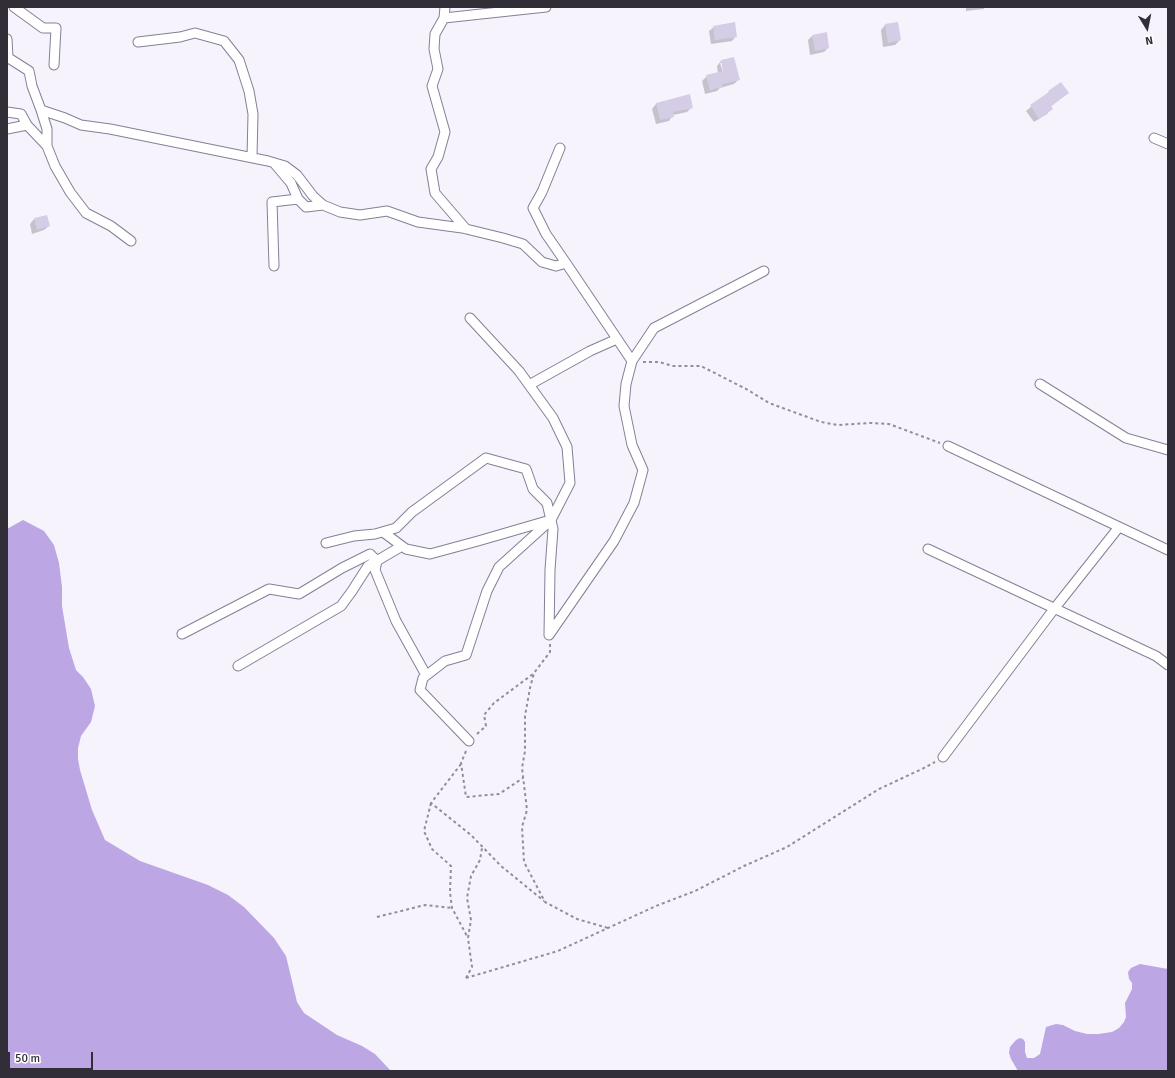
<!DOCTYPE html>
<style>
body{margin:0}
#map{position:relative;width:1175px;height:1078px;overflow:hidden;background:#f6f3fd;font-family:Signika,sans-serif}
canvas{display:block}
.frame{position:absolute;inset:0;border:8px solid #312e37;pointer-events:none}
.north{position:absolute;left:1127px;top:8px;width:40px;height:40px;-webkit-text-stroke:3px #fff;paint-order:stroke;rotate:170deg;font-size:11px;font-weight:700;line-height:16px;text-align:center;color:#312e37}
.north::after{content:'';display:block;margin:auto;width:14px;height:18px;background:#312e37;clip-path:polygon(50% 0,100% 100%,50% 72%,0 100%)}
.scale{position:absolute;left:8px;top:1052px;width:85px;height:18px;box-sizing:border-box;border:2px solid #312e37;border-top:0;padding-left:5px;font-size:12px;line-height:14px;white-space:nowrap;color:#312e37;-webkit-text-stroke:3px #fff;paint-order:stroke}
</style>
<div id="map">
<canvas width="1175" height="1078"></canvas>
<div class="frame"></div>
<div class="north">N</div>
<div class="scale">50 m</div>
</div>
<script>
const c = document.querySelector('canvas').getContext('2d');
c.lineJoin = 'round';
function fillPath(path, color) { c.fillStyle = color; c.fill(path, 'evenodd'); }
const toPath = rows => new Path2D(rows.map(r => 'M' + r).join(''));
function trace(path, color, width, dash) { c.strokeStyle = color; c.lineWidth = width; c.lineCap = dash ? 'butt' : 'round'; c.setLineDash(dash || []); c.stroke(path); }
const water = toPath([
 [23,520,44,531,54,545,59,563,62,587,62,606,69,648,76,670,83,677,91,689,95,706,91,722,81,736,78,748,78,759,80,770,92,810,105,840,140,861,208,885,228,895,244,907,274,938,286,956,297,1002,304,1013,337,1035,362,1046,375,1054,391,1071,7,1071,7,529],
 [1140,964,1168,969,1168,1071,1018,1071,1011,1059,1009,1053,1010,1047,1016,1040,1020,1038,1023,1039,1025,1042,1025,1052,1027,1058,1034,1058,1040,1054,1046,1027,1056,1024,1063,1025,1075,1031,1087,1034,1098,1034,1112,1032,1119,1028,1124,1022,1126,1017,1125,1003,1132,989,1132,983,1129,979,1128,972,1131,968]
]);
const shadow = toPath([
 [966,7,985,7,984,9,966,11],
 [897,23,900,40,895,45,883,47,881,30,885,25],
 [714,27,736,36,732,41,711,44,709,31],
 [812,36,828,48,824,52,810,55,808,40],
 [733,58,738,80,734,84,720,88,717,91,705,94,702,81,707,76,718,73,717,66,721,61],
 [720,63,722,63,724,76],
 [1049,92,1068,93,1050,107,1051,109,1047,114,1034,122,1026,111],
 [656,104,692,107,687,112,673,115,669,121,656,124,652,109],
 [34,219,49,226,44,230,32,234,30,224]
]);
const building = toPath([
 [735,22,737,37,715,40,713,26],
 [898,22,901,40,888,43,885,24],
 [827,32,829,48,815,51,812,35],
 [734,57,740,80,722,84,722,87,710,90,706,75,723,71,721,60],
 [1061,82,1069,93,1051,106,1053,109,1039,119,1030,105,1049,92,1048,91],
 [690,94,693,108,673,112,674,117,660,120,656,103],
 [47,215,50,226,37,230,34,218]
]);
const path = toPath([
 [643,362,659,362,673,366,701,366,748,390,769,403,821,422,838,425,870,423,889,424,940,443],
 [550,644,550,652,534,673,530,688,525,716,525,751,522,768,527,810,522,827,524,862,545,902,577,919,608,928],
 [477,734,486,726,484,715,494,703,533,674],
 [466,751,461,763,466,797,499,794,523,778],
 [461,764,431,803,471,835,501,866,544,901],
 [431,803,424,831,432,849,451,866,450,892,452,908,468,938],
 [377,917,425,905,452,908],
 [466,978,558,951,656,906,695,891,744,866,787,847,879,789,922,769,935,762],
 [466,978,472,967,468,938,471,920,467,898,471,876,480,860,482,848]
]);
const minor = toPath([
 [14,7,43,28,56,28,54,65],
 [445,7,444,18,435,34,434,49,438,69,432,86,445,132,438,157,431,169,435,193,466,229],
 [444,18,546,7],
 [7,39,8,57],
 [138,42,180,37,195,33,224,41,239,60,249,91,253,114,252,157],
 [7,57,29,71,32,86,41,110,65,118,81,125,110,129,268,161,285,166,297,175,313,196,323,205,340,212,360,215,387,211,418,222,462,228,503,238,523,244,542,262,556,266,566,263,632,361],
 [41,110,47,129,47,146,55,166,70,192,86,213,111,226,131,241],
 [7,112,21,114,27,125,47,146],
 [7,129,27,125],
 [1154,138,1168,144],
 [560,148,542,192,533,208,546,234,566,263],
 [274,163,291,183,298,199,306,207,323,205],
 [274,266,272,202,298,199],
 [1040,384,1126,438,1168,450],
 [529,385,590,351,617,339],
 [948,446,1168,550],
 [383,532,406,549,430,554,478,541,547,521],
 [326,543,354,536,375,534,396,528,412,512,486,458,526,469,533,489,547,503,553,529,550,570,549,635],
 [928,549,1156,656,1168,665],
 [182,634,269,589,299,594,342,568,370,554,377,561,375,570,396,621,426,675],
 [549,635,614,541,634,503,643,470,632,445,624,406,626,384,632,361,654,328,764,271],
 [238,666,341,606,352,591,368,566,402,546],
 [469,741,420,690,423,678,445,661,466,655,487,591,499,567,551,520,570,483,567,447,553,418,519,371,470,318],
 [943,757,1054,609,1119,527]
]);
fillPath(water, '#bca6e4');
fillPath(shadow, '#0003');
fillPath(building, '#d5cde6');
trace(minor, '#867f96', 11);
trace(path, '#918e97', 2, [3, 3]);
trace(minor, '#fff', 9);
</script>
